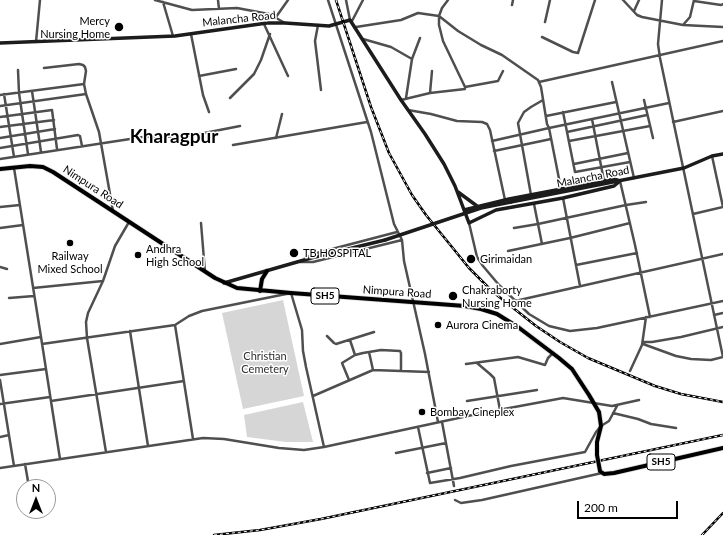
<!DOCTYPE html>
<style>
body{margin:0}
#map{position:relative;width:723px;height:535px;overflow:hidden;background:#fff;font-family:Lato,sans-serif}
canvas{display:block}
.north{position:absolute;left:16px;top:479px;width:40px;height:40px;box-sizing:border-box;background:#fff;border:1px solid #999;border-radius:50%;rotate:0deg;font-size:11px;font-weight:700;line-height:16px;text-align:center;color:#000}
.north::after{content:'';display:block;margin:auto;width:14px;height:18px;background:#000;clip-path:polygon(50% 0,100% 100%,50% 72%,0 100%)}
.scale{position:absolute;left:577px;top:501px;width:101px;height:18px;box-sizing:border-box;border:2px solid #000;border-top:0;padding-left:5px;font-size:12px;line-height:14px;white-space:nowrap;color:#000;-webkit-text-stroke:3px #fff;paint-order:stroke}
</style>
<div id="map">
<canvas width="723" height="535"></canvas>
<div class="north">N</div>
<div class="scale">200 m</div>
</div>
<script>
const c = document.querySelector('canvas').getContext('2d');
c.lineJoin = 'round';
function fillPath(path, color) { c.fillStyle = color; c.fill(path, 'evenodd'); }
const toPath = rows => new Path2D(rows.map(r => 'M' + r).join(''));
function trace(path, color, width, dash) { c.strokeStyle = color; c.lineWidth = width; c.lineCap = dash ? 'butt' : 'round'; c.setLineDash(dash || []); c.stroke(path); }
function label(font, color, halo, rows, align = 'center') {
  c.font = font + ' Lato,sans-serif'; c.lineWidth = 3; c.setLineDash([]); c.textBaseline = 'middle'; c.strokeStyle = halo; c.fillStyle = color; for (const [text, x, y, turn = 0] of rows) {
    c.save(); c.translate(x, y); c.rotate((+turn || 0) * Math.PI / 180); c.textAlign = isNaN(turn) ? turn : align; if (halo) c.strokeText(text, 0, 0); c.fillText(text, 0, 0); c.restore();
  }
}
const green = toPath([
 [283,300,304,396,243,409,222,313],
 [303,402,313,442,286,442,247,437,244,415]
]);
const street = toPath([
 [155,0,192,10,237,8,269,14,285,23],
 [218,0,219,9],
 [328,0,371,132,394,224,402,240,404,261,425,354,438,422],
 [346,0,350,20],
 [623,0,637,15,642,17,683,25,723,27],
 [662,0,658,44,660,58,723,357],
 [694,1,721,5,723,4],
 [163,2,173,36],
 [512,5,513,0],
 [634,11,639,0],
 [276,17,288,0],
 [352,21,363,0],
 [545,22,550,0],
 [264,24,288,76],
 [318,25,315,41,321,90],
 [683,25,690,17,694,0],
 [356,27,401,20,418,13,439,16,458,31,481,45,502,55,538,80,541,87,547,124,549,128,669,103],
 [191,34,203,95,209,112],
 [542,37,573,52,578,53,595,0],
 [363,39,391,47,412,59],
 [36,42,40,0],
 [44,68,79,64,83,65,85,67,86,71,84,84,86,94,99,132,113,211],
 [18,70,19,93,28,154],
 [199,76,236,69],
 [539,82,723,41],
 [612,82,634,178],
 [465,87,498,81,503,71],
 [32,91,41,152],
 [430,93,432,71],
 [4,94,14,157],
 [0,95,84,84],
 [230,98,254,74,261,60,270,34],
 [406,98,412,59,420,38],
 [401,100,430,93,465,89,465,87,443,41,439,25,439,16,442,8,448,0],
 [644,100,653,138],
 [0,106,86,94],
 [408,110,431,114,457,121,482,122,487,124,490,130,505,200],
 [563,112,575,172,630,162],
 [546,116,616,102],
 [0,117,52,110,57,149],
 [592,119,604,181],
 [673,122,723,111],
 [0,127,54,120],
 [567,132,647,115],
 [0,138,55,129],
 [276,138,282,114],
 [492,141,549,128,561,189],
 [569,141,650,126],
 [233,145,367,122],
 [0,148,78,135,80,136,82,146],
 [494,151,551,139],
 [712,156,723,207],
 [0,159,143,137,189,136,240,126],
 [574,164,628,153],
 [14,168,41,337],
 [620,181,635,245,650,317],
 [531,195,518,123,524,112,531,107,543,100],
 [563,198,580,286],
 [534,204,542,244],
 [0,207,20,205],
 [693,214,723,207],
 [201,223,205,272],
 [469,223,477,257,483,266,499,285,529,314,549,326,570,331,597,328,723,301],
 [0,228,23,225],
 [514,228,538,224,626,205,646,202],
 [508,251,570,238,630,223],
 [305,258,313,254,397,232],
 [300,262,313,262,402,240],
 [576,265,637,253],
 [0,267,7,269],
 [33,288,103,281],
 [9,298,34,296],
 [515,301,723,254],
 [714,315,723,313],
 [175,325,193,439],
 [130,331,148,446],
 [327,336,334,343,336,344,374,332],
 [350,340,355,355],
 [643,342,652,342,681,337,723,327],
 [0,344,41,337,60,459],
 [42,344,175,325,189,316,202,311,291,293,302,330,303,351,306,367,324,447],
 [643,344,676,356,691,359,711,360,723,357],
 [369,352,373,370],
 [477,363,490,374,494,378,500,410],
 [466,364,518,357,545,365,548,358,553,353],
 [630,371,642,345,646,317],
 [0,375,46,369],
 [0,380,14,466],
 [349,380,342,363,355,355,363,353,381,350,400,351,401,353,401,371],
 [313,396,373,370,429,372],
 [51,401,184,381],
 [467,401,537,390],
 [0,404,50,397],
 [613,413,638,419,651,424,676,428],
 [442,422,454,486],
 [418,427,430,483,460,478,511,466,585,452,596,432,601,426,609,421,617,406],
 [0,437,9,435],
 [106,452,87,338,86,322,88,313,103,281,115,246,129,222],
 [396,453,446,443],
 [25,464,29,487],
 [0,468,203,438,224,439,279,448,304,450,324,447,477,414,563,398,612,406,639,400],
 [427,473,451,468],
 [455,500,461,503,482,500,602,473],
 [33,511,34,513]
]);
const secondary = toPath([
 [0,43,175,36,267,23,285,23,329,26,350,20,401,100,425,134,444,164,455,186,469,223,496,210,563,198,614,186,620,181,614,179,509,199,464,210],
 [458,192,477,206],
 [511,202,684,168,712,156,723,154],
 [224,283,311,258,385,240]
]);
const primary = toPath([
 [0,169,30,166,43,167,53,172,215,278,237,288,291,293,465,306,481,309,497,314,518,327,559,358,572,369,589,395,599,412,601,426,597,442,597,455],
 [260,291,262,279,267,271],
 [600,471,604,474,614,473,723,448]
]);
const rail = toPath([
 [336,0,371,107,389,153,412,195,426,215,469,268,493,292,536,326,560,342,588,358,655,386,681,394,723,402],
 [214,535,260,530,321,519,723,435],
 [702,535,723,513]
]);
const secondaryBridge = toPath([
 [385,240,481,208,511,202]
]);
const primaryBridge = toPath([
 [597,455,600,471]
]);
const markers = [
 [119,27,5,"#000"],
 [70,243,4,"#000"],
 [294,253,5,"#000"],
 [138,255,4,"#000"],
 [471,259,5,"#000"],
 [453,296,5,"#000"],
 [438,325,4,"#000"],
 [422,412,4,"#000"]
];
const shields = [
 [325,296,28],
 [661,462,28]
];
const shieldNames = [
 ["SH5",325,296],
 ["SH5",661,462]
];
const streetNames = [
 ["Malancha Road",239,19,-6],
 ["Malancha Road",593,177,-11],
 ["Nimpura Road",93,187,33],
 ["Nimpura Road",397,292,4]
];
const poiNames = [
 ["Mercy",110,21,"right"],
 ["Nursing Home",110,34,"right"],
 ["Andhra",146,249],
 ["High School",146,262],
 ["TB HOSPITAL",303,253],
 ["Railway",70,256,"center"],
 ["Mixed School",70,269,"center"],
 ["Girimaidan",480,259],
 ["Chakraborty",462,290],
 ["Nursing Home",462,303],
 ["Aurora Cinema",446,325],
 ["Bombay Cineplex",430,412]
];
const parkNames = [
 ["Christian",265,356],
 ["Cemetery",265,369]
];
const townNames = [
 ["Kharagpur",174,137]
];
fillPath(green, '#d6d6d6');
trace(primary, '#dbdbdb', 5.5);
trace(street, '#4f4f4f', 2.5);
trace(secondary, '#1c1c1c', 3.5);
trace(primary, '#000', 4);
trace(rail, '#000', 2.5);
trace(rail, '#fff', 1, [3]);
trace(primaryBridge, '#dbdbdb', 5.5, []);
trace(secondaryBridge, '#1c1c1c', 3.5);
trace(primaryBridge, '#000', 4);
for (const [x, y, r, color] of markers) { const dot = new Path2D(); dot.arc(x, y, r, 0, 2 * Math.PI); c.fillStyle = color; c.fill(dot); trace(dot, '#fff', 1.5); }
for (const [x, y, w] of shields) { const box = new Path2D(); box.roundRect(x - w / 2, y - 8, w, 16, 3); c.fillStyle = '#fff'; c.fill(box); trace(box, '#000', 1); }
label('bold 10px', '#000', null, shieldNames);
label('11px', '#000', '#fff', streetNames);
label('11px', '#000', '#fff', poiNames, 'left');
label('11px', '#2d2d2d', '#fff', parkNames);
label('bold 19px', '#000', '#fff', townNames);
</script>
